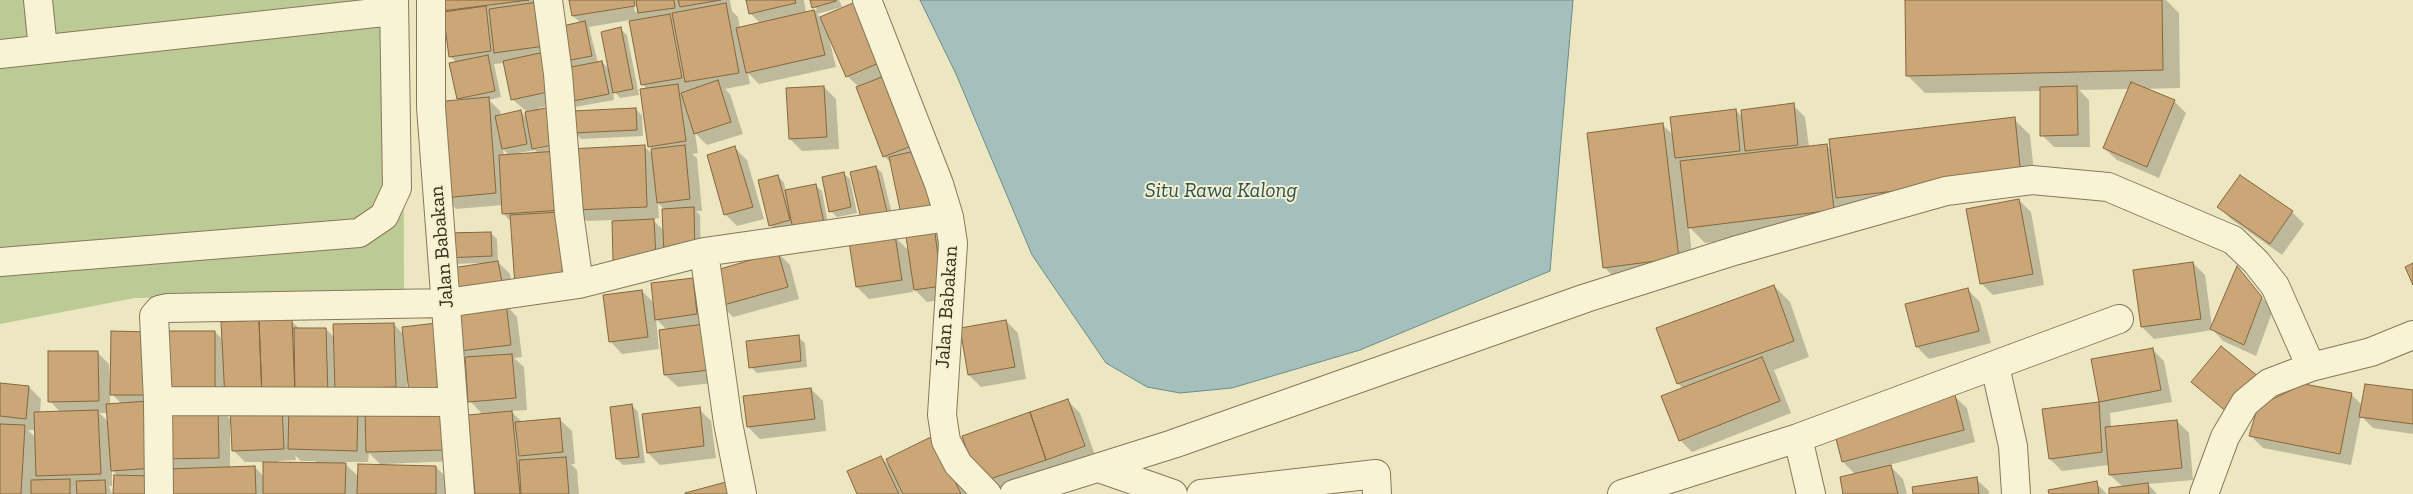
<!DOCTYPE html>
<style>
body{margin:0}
canvas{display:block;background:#ede7c1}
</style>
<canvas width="2413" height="494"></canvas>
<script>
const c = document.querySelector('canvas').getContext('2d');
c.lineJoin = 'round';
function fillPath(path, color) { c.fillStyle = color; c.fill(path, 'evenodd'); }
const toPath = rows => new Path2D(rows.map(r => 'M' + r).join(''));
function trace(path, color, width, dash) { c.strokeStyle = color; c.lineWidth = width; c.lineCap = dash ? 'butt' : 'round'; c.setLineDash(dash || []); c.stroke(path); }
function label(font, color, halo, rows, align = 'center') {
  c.font = font + ' "Zilla Slab",serif'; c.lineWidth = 4; c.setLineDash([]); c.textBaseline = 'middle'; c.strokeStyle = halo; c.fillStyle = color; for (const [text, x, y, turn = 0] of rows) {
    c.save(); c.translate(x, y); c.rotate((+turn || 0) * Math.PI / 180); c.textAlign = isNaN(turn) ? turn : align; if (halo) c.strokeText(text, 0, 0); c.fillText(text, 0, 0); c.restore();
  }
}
const green = toPath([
 [0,0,403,0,404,291,135,298,0,324]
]);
const water = toPath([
 [920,0,1573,0,1550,271,1360,350,1232,388,1180,393,1147,387,1106,363,1032,255,956,74,920,0]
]);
const shadow = toPath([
 [442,0,539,0,559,28,581,23,573,16,571,0,633,0,635,12,637,12,635,0,730,0,732,11,738,17,740,28,760,23,750,13,747,0,804,0,806,13,817,10,811,0,839,0,842,7,817,14,821,18,853,5,865,17,945,239,954,298,927,302,913,288,913,292,869,299,857,287,850,243,894,236,909,251,892,164,884,156,859,87,847,76,829,38,836,67,759,84,748,73,750,84,725,89,730,94,743,134,707,145,695,133,698,153,692,154,697,158,702,211,696,211,700,215,701,259,626,272,614,260,613,220,587,221,573,208,574,295,503,213,503,205,456,209,444,197,461,101,459,98,457,63,450,56],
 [630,20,642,84,647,89,649,146,652,149,653,155,644,146,564,150,563,144,536,149,539,108,569,101,575,107,614,100,613,90,620,98,639,95,627,35,620,29,610,70,602,62,598,63,589,27],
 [505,63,512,99,526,111,527,118,520,111,501,116,500,111,489,100,501,97,494,64],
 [503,149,510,156,504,156],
 [535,150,538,154,518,155,518,153],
 [658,203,665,210,664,231,652,219,659,218],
 [1920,0,2166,0,2179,13,2180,88,2144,89,2174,101,2186,113,2159,178,2117,160,2104,148,2129,89,2079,90,2089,100,2090,147,2054,147,2042,135,2041,91,1925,93,1907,75],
 [824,87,836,99,839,149,802,151,790,139],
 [1793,105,1805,117,1809,147,1826,145,1832,151,2014,119,2030,135,2036,191,1853,213,1849,226,1705,243,1689,227,1694,274,1620,283,1604,267,1663,125,1674,136,1736,110,1743,118],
 [636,109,642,116,643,136,581,139,575,133],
 [735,148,747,160,764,219,737,226,725,214],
 [876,167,882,173,894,222,870,229],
 [843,173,850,179,857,213,837,217,831,211],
 [778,176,784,183,786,191,815,185,822,191,829,230,777,232,771,225],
 [2019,200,2031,212,2044,285,1993,295,1981,283],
 [2219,207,2292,212,2304,224,2282,255,2231,219],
 [491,233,497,239,498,262,510,274,515,305,507,306,517,317,522,357,514,358,524,367,527,410,511,411,523,423,559,419,572,431,575,464,571,464,577,470,579,494,476,494,483,415,470,401,468,358,460,351,480,263,454,264,447,258],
 [778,253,790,265,799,299,733,317,721,305],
 [2193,263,2205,275,2212,326,2237,269,2273,310,2256,356,2223,341,2213,330,2154,339,2142,327],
 [692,279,705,291,721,382,678,387,665,375,667,330,656,319,659,349,622,354,610,341,642,291,655,304],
 [1774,286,1790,302,1809,357,1774,370,1791,413,1692,452,1680,440,1683,389,1678,383],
 [1968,290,1980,302,1991,343,1929,359,1917,347],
 [291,321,300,329,326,329,335,338,394,324,404,335,455,461,385,464,385,466,436,467,448,479,448,494,169,494,175,470,165,460,165,494,115,494,119,477,112,470,112,486,109,486,112,494,0,494,0,384,29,387,41,399,40,414,61,413,50,401,97,352,109,364,110,384,112,383,215,332,224,341],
 [409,381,419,409,407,399,407,382],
 [110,392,122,404,110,405],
 [216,405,232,409,233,450,245,462,265,462,264,477,255,467,230,468,230,421,232,421],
 [99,413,108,413,109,422],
 [28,430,36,430,36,438],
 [369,453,382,466,359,477,343,462,368,462],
 [295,455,301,461,316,461,316,464,278,463,278,461,296,460],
 [1006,321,1018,333,1026,379,981,387,969,375,962,329],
 [798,337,805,343,807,367,757,373,751,367],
 [2152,349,2164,361,2172,402,2110,413,2111,428,2177,421,2189,433,2193,480,2148,484,2157,494,2111,494,2123,487,2110,475,2109,465,2062,471,2050,459,2044,410,2100,403,2092,360],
 [811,389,823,401,826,431,760,439,748,427],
 [2413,392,2413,434,2373,428,2361,416,2351,465,2263,448,2251,436,2351,394,2362,405],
 [1954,396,1967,408,1975,442,1889,465,1903,479,1907,494,1845,494,1856,475,1843,462],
 [1068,401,1080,413,1096,458,993,494,979,483],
 [632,405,638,412,645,463,623,465,617,459],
 [699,409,711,421,716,458,660,465,648,453],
 [945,450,966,494,859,494,881,457,892,468],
 [1976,479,1989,491,1989,494,1914,494],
 [2096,483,2107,494,2050,494]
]);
const building = toPath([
 [441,0,529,0,442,11,441,0],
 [569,0,634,0,635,6,572,16,569,0],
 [636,0,674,0,675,8,638,13,636,0],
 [678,0,721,0,680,7,678,0],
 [746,0,795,0,796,3,749,14,746,0],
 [810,0,836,0,836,1,812,8,810,0],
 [1905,0,2162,0,2163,70,1906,76,1905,0],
 [545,1,552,45,494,53,489,9,545,1],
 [726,3,739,73,685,82,672,13,726,3],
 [853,3,879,63,846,77,820,17,853,3],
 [486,6,491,51,449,57,443,12,486,6],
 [814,10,825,55,746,73,736,28,814,10],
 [670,14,682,78,641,85,629,21,670,14],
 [585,21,592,56,560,62,553,28,585,21],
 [621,27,633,89,613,93,601,32,621,27],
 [549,51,557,90,511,100,503,61,549,51],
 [488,55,495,91,457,99,449,63,488,55],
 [602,61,609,94,568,102,561,69,602,61],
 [887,75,914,145,883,157,856,87,887,75],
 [718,80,731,122,694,134,681,93,718,80],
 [2131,82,2175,100,2147,167,2103,148,2131,82],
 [678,84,686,141,648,147,640,89,678,84],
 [824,86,827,137,789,139,786,88,824,86],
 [2077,86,2078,135,2040,136,2040,87,2077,86],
 [489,97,496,193,443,198,435,102,489,97],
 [1794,103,1798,145,1745,151,1741,110,1794,103],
 [551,107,559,144,532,149,525,112,551,107],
 [636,108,637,130,573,133,572,111,636,108],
 [1736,109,1740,151,1675,158,1670,117,1736,109],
 [521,110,527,144,502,149,495,116,521,110],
 [2015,117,2021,176,1836,198,1829,139,2015,117],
 [1663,123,1679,258,1603,268,1587,133,1663,123],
 [1827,144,1834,210,1688,228,1680,161,1827,144],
 [645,145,647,207,573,210,570,149,645,145],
 [685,145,690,199,657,203,651,149,685,145],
 [735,146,753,207,724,215,707,155,735,146],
 [919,150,932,213,902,219,889,157,919,150],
 [559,151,562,210,502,214,499,155,559,151],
 [876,166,888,216,862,223,850,172,876,166],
 [844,172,851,207,829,212,822,177,844,172],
 [778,175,790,220,769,226,758,180,778,175],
 [2240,175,2293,211,2270,244,2217,207,2240,175],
 [816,184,824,223,793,230,785,190,816,184],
 [2019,199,2033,274,1980,284,1966,209,2019,199],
 [694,207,695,253,664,255,662,209,694,207],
 [559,212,563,283,515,286,510,215,559,212],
 [654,219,656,258,613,260,612,221,654,219],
 [934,226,942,286,914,290,905,230,934,226],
 [491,232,492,256,446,258,445,233,491,232],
 [895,235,902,280,856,287,849,242,895,235],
 [778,252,788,287,720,306,710,272,778,252],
 [498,261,504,293,457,301,452,268,498,261],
 [2193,262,2201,319,2141,327,2133,270,2193,262],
 [2413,263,2413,285,2405,267,2413,263],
 [2237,266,2262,297,2244,345,2210,329,2237,266],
 [693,278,697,314,655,320,651,283,693,278],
 [1774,285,1794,341,1677,384,1656,328,1774,285],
 [1968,288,1979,331,1916,347,1905,304,1968,288],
 [642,290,648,337,609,342,603,295,642,290],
 [506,303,511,345,459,351,454,309,506,303],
 [292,319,295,395,262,397,259,320,292,319],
 [259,320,262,397,225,399,221,322,259,320],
 [1006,320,1015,367,968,375,960,328,1006,320],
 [394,323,396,387,335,389,333,324,394,323],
 [437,323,445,398,410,402,402,327,437,323],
 [705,324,710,370,664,375,659,330,705,324],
 [294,328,326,328,328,395,295,395,294,328],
 [111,331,149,332,148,395,110,395,111,331],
 [161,331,215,331,215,394,162,394,161,331],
 [799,335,801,361,749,368,746,341,799,335],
 [2221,346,2259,377,2228,413,2191,382,2221,346],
 [2153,348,2161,390,2099,402,2091,359,2153,348],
 [48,351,98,351,99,401,48,402,48,351],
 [512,354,516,398,468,402,465,357,512,354],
 [1762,357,1780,401,1679,441,1661,396,1762,357],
 [0,383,29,386,26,419,0,416,0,383],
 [2304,384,2352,393,2340,454,2249,436,2258,406,2304,384],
 [2365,384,2413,390,2413,424,2359,417,2365,384],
 [811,388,815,419,747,427,743,396,811,388],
 [1955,395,1964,430,1842,462,1833,427,1955,395],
 [1068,399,1085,446,1046,460,1030,412,1068,399],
 [149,401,155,468,111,471,106,404,149,401],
 [2099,402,2102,452,2049,459,2042,409,2099,402],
 [289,403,358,405,357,451,288,449,289,403],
 [632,404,639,457,616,459,610,407,632,404],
 [218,405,219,458,161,459,161,406,218,405],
 [282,406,284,449,232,451,230,408,282,406],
 [442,407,444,450,366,452,365,410,442,407],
 [700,407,704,446,647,453,642,414,700,407],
 [98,410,101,474,36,476,34,412,98,410],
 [512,411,520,494,475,494,468,415,512,411],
 [1030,412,1046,460,978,483,962,436,1030,412],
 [560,418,563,452,519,456,515,422,560,418],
 [2177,420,2182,468,2109,475,2105,427,2177,420],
 [0,424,25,425,21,494,0,494,0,424],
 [933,436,961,494,903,494,886,459,933,436],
 [881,456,899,494,857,494,847,471,881,456],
 [566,457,569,494,521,494,519,460,566,457],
 [263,462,346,463,345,494,263,494,263,462],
 [358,464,436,466,436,494,357,494,358,464],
 [1891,465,1898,494,1843,494,1840,477,1891,465],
 [255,466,256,494,168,494,167,469,255,466],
 [114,475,153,476,153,494,113,494,114,475],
 [1977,477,1979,494,1913,494,1912,487,1977,477],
 [70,479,70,494,31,494,31,480,70,479],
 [105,480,106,494,77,494,76,481,105,480],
 [2097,481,2099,494,2049,494,2048,490,2097,481],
 [726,482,729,494,685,494,685,493,726,482],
 [2148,483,2149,494,2109,494,2109,488,2148,483]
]);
const street = toPath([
 [38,0,43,49],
 [431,0,431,107,460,494],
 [548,0,558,74,569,213,579,284],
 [867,0,939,184,949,217,953,243,942,415,946,441,958,464,987,494],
 [0,54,393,11],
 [704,252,728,423,742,494],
 [0,262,359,233,384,216,397,188,394,0],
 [1995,366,2013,446,2016,494],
 [158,401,452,402],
 [1798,438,1811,494],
 [1099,468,1173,494],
 [159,494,158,401,154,316,159,310,168,308,446,303,579,284,704,252,949,217],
 [1014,494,1173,444,1586,298,1734,251,1946,191,2032,180,2108,187,2233,240,2256,262,2275,286,2311,367],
 [1201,494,1376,474,1377,494],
 [1622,494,1798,438,2119,319],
 [2204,494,2225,437,2245,403,2269,383,2311,367,2371,352,2413,335]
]);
const streetNames = [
 ["Jalan Babakan",442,247,-95],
 ["Jalan Babakan",947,307,-86]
];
const waterNames = [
 ["Situ Rawa Kalong",1221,191]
];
fillPath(green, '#bccb95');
fillPath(water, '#a4bfbc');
trace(water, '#6b8d8a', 1);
fillPath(shadow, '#0003');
fillPath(building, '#cba777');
trace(building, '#85663f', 1);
trace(street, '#867859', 30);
trace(street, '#f8f3d4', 28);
label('20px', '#362d1d', '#f5f0d0', streetNames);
label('italic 21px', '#2c5256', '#f5f0d0', waterNames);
</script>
